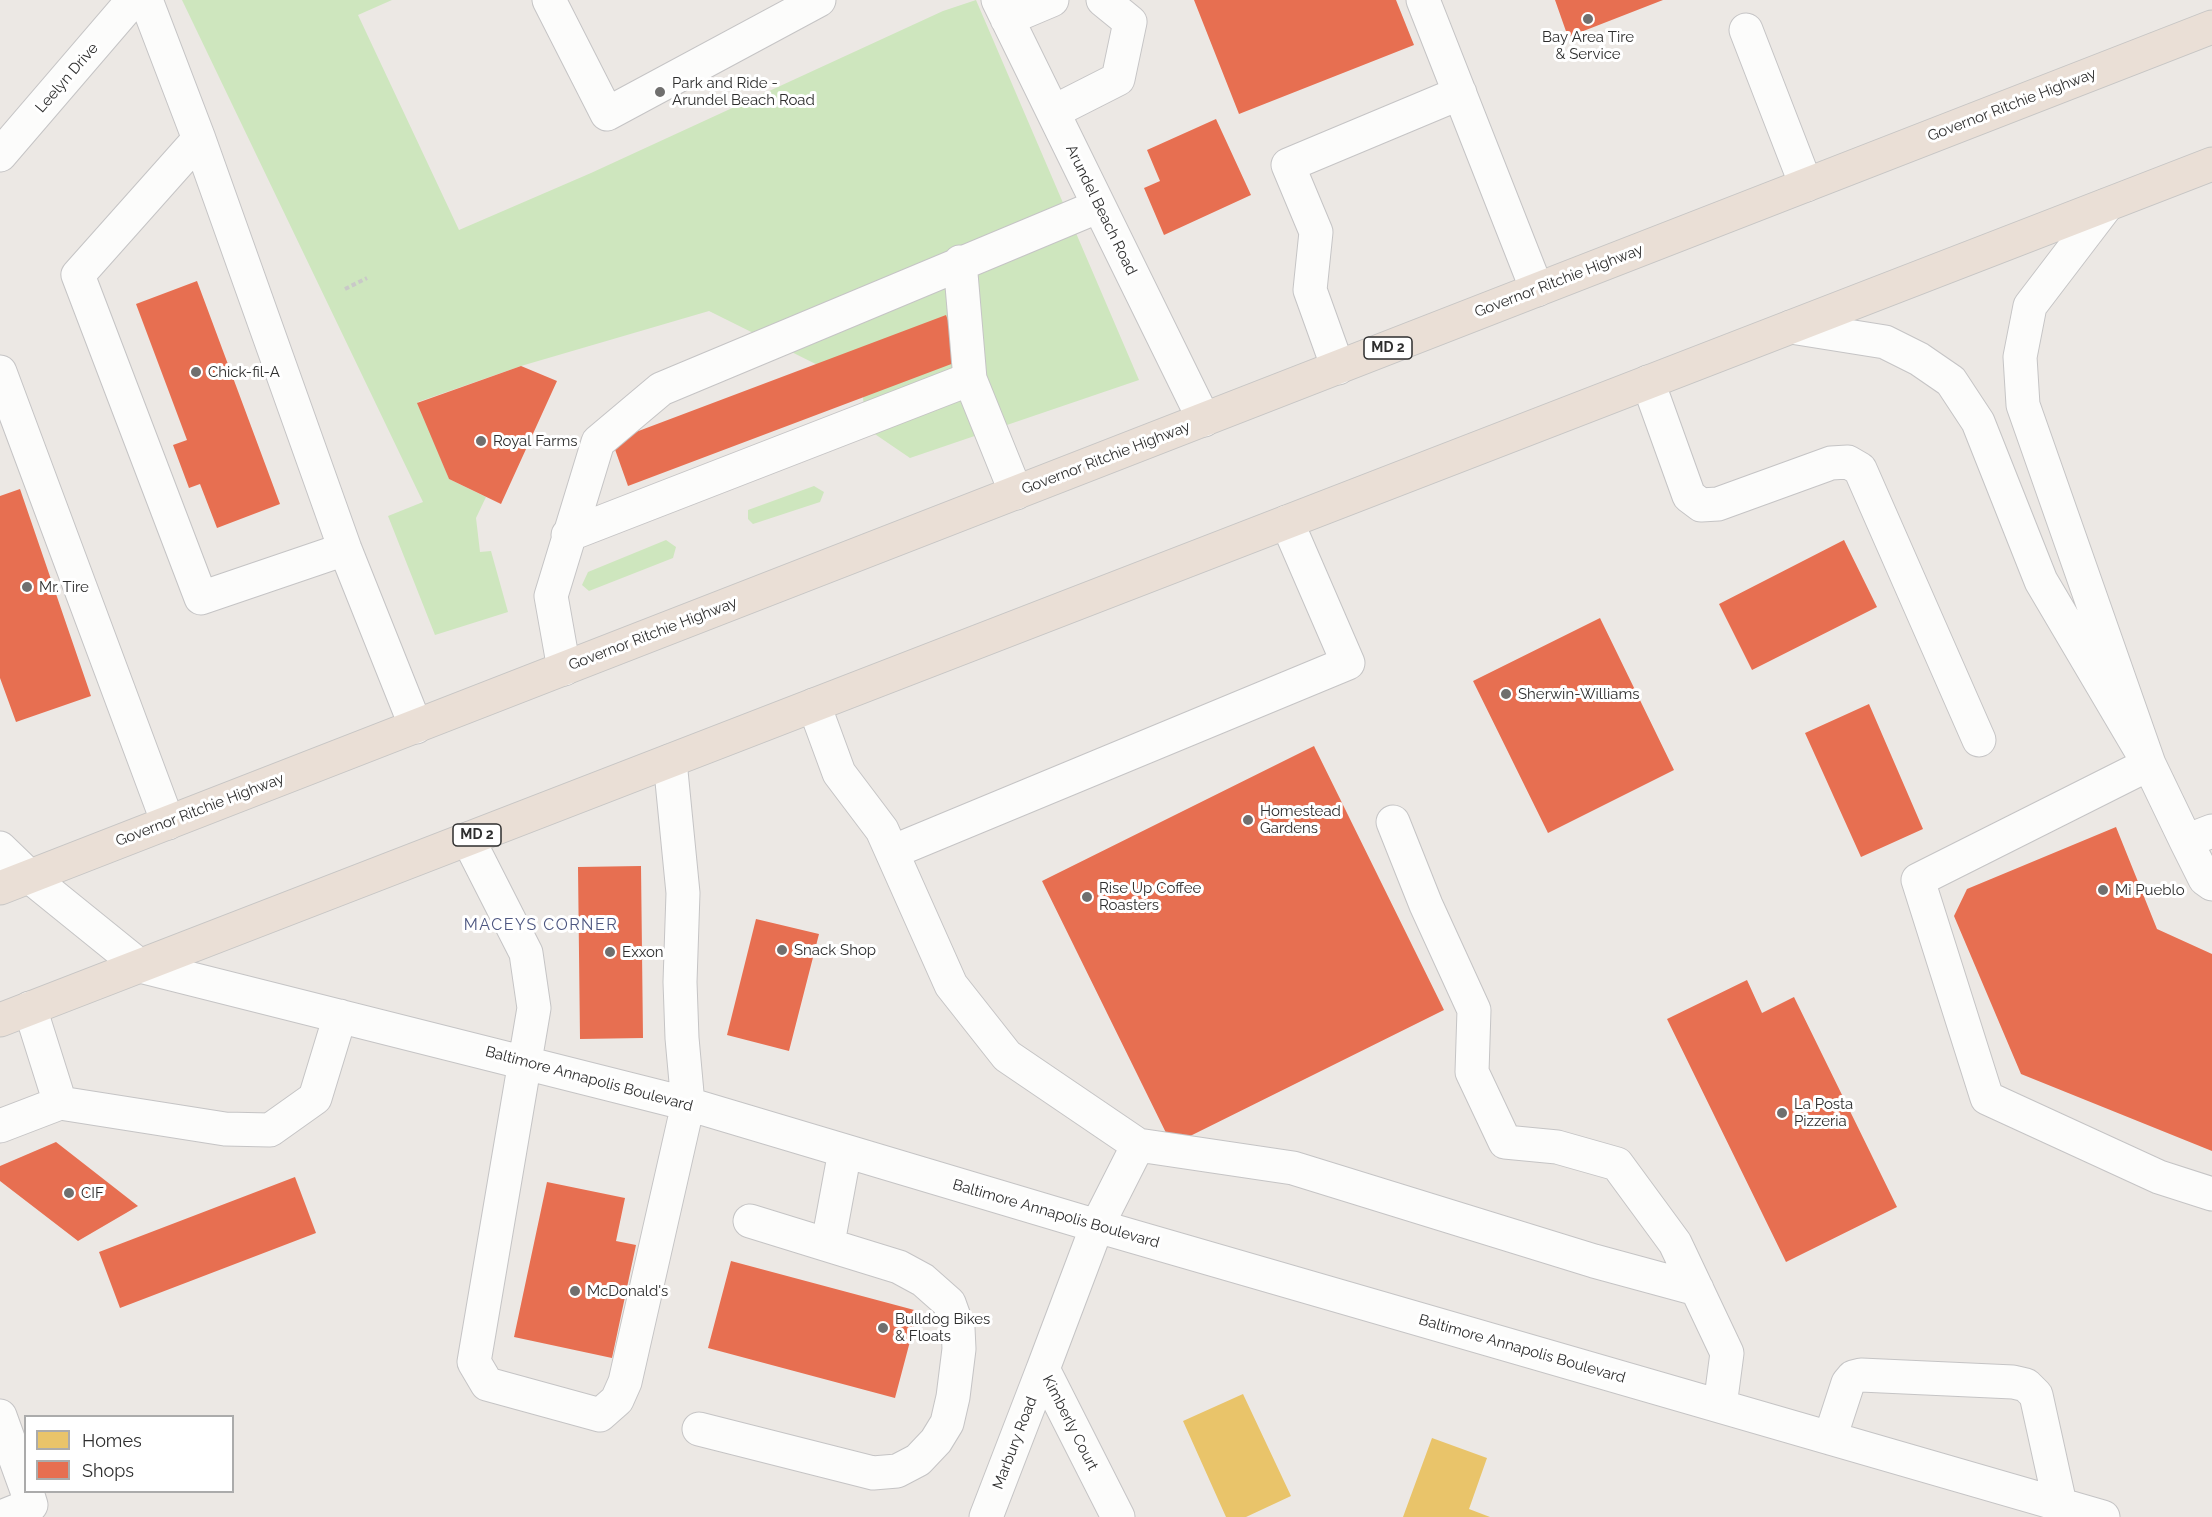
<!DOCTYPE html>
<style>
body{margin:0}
#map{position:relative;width:2212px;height:1517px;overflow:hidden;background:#ece8e4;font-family:Raleway,sans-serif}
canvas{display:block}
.legend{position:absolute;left:24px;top:1415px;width:210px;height:78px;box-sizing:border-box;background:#fff;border:2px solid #ababab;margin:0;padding:8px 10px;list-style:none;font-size:18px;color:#2e2e2e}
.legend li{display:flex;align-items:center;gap:12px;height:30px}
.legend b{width:30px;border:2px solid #ababab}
</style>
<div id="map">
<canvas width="2212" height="1517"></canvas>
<ul class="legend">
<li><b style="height:16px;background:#e9c46a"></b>Homes</li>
<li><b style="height:16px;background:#e76f51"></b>Shops</li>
</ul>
</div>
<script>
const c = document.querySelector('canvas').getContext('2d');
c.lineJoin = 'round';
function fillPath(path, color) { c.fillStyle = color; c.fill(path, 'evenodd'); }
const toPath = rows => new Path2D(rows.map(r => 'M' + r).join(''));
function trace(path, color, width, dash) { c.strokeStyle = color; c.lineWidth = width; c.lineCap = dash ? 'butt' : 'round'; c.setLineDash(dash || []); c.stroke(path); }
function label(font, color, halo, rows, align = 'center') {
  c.font = font + ' Raleway,sans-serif'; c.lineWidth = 6; c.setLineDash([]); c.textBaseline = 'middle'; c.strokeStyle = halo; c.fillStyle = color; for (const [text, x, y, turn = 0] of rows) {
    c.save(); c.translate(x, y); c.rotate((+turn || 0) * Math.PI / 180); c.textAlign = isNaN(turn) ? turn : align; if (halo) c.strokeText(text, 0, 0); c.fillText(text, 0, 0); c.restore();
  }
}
const green = toPath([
 [182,0,392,0,358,15,459,230,591,173,943,11,976,0,1139,380,910,458,866,428,862,387,709,311,521,366,418,402,449,479,486,497,476,518,480,552,491,551,508,612,435,635,388,516,423,502],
 [814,486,824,492,820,502,753,524,748,519,748,510],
 [666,540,676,547,673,558,589,591,582,585,588,572]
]);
const homes = toPath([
 [1243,1394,1291,1496,1246,1517,1226,1517,1183,1421],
 [1432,1438,1487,1458,1469,1509,1490,1517,1403,1517]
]);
const shops = toPath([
 [1194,0,1396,0,1414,45,1239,114],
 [1555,0,1663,0,1568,37],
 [1216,119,1251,195,1164,235,1144,188,1160,181,1147,150],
 [197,281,280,504,217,528,200,484,189,488,173,445,187,440,136,304],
 [946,315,962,360,628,486,612,441],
 [521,366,557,381,501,504,449,479,417,403],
 [20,489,91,696,16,722,0,678,0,496],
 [1844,540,1877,607,1752,670,1719,604],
 [1600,618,1674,770,1548,833,1473,681],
 [1869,704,1923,829,1861,857,1805,733],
 [1314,746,1444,1010,1172,1145,1042,881],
 [2116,827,2157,929,2212,954,2212,1151,2021,1074,1954,916,1967,889],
 [641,866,643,1038,580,1039,578,867],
 [756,919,819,934,789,1051,727,1035],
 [1747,980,1762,1013,1794,997,1897,1207,1786,1262,1667,1019],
 [56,1142,138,1206,78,1241,0,1181,0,1166],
 [295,1177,316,1233,120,1308,99,1252],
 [547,1182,625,1198,616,1241,636,1245,612,1358,514,1337],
 [731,1261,918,1311,895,1398,708,1348]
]);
const path = toPath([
 [345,289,367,278]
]);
const minor = toPath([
 [146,0,199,139,345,549,416,727],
 [549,0,607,114,819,0],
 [998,0,1204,420],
 [1423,0,1537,290],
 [1007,19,1052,0],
 [1746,30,1806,185],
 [1053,112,1118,79,1130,22,1103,0],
 [199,139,78,275,201,598,345,549],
 [0,155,133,0],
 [960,262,970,379,1016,493],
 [1791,327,1885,342,1919,359,1951,381,1978,422,2041,581,2149,764,2023,405,2020,357,2030,306,2107,205],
 [1338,368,1310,290,1316,232,1288,165,1460,93],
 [0,372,168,823],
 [1648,382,1689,496,1701,505,1718,504,1831,463,1848,462,1860,469,1979,740],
 [568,535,970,379],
 [564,669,551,596,598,442,661,389,1099,206],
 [814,705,839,773,882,830,951,985,1007,1056,1138,1145],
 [1393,822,1426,905,1474,1010,1472,1072,1505,1142,1557,1147,1617,1164,1675,1243,1727,1353,1720,1406],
 [2212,831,2186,841,2149,764,1918,880,1987,1098,2159,1177,2212,1194],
 [468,839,526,953,534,1008,474,1362,487,1384,600,1415,617,1400,625,1382,688,1104,682,1038,680,982,683,893,670,761],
 [2186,841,2205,879,2212,884],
 [0,848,30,877,140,966,688,1104,1097,1226,2103,1517],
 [892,852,1348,663,1287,522],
 [60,1103,225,1129,270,1130,315,1098,340,1016],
 [0,1126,60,1103,30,1008],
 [828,1243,845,1151],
 [0,1416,26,1488],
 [699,1429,873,1473,897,1471,918,1460,936,1441,947,1423,953,1397,959,1349,958,1328,949,1303,923,1280,899,1267,750,1221],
 [1830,1438,1848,1383,1853,1377,1861,1375,2013,1382,2026,1385,2036,1395,2060,1504],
 [1,1517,31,1505,27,1492],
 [986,1517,1043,1369],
 [1118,1517,1043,1369,1097,1226,1138,1145,1293,1168,1594,1261,1697,1289]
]);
const highway = toPath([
 [0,888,2212,27],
 [0,1020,2212,164]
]);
const markers = [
 [1588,19,6,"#706f6e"],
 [660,92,6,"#706f6e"],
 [196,372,6,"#706f6e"],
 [481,441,6,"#706f6e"],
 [27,587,6,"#706f6e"],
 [1506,694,6,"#706f6e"],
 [1248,820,6,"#706f6e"],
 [2103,890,6,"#706f6e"],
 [1087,897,6,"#706f6e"],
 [782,950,6,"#706f6e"],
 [610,952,6,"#706f6e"],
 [1782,1113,6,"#706f6e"],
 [69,1193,6,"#706f6e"],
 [575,1291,6,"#706f6e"],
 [883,1328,6,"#706f6e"]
];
const shields = [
 [1388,348,48],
 [477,835,48]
];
const shieldNames = [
 ["MD 2",1388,348],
 ["MD 2",477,835]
];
const poiNames = [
 ["Bay Area Tire",1588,37,"center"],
 ["& Service",1588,54,"center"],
 ["Park and Ride -",672,83],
 ["Arundel Beach Road",672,100],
 ["Chick-fil-A",208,372],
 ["Royal Farms",493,441],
 ["Mr. Tire",39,587],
 ["Sherwin-Williams",1518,694],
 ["Homestead",1260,811],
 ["Gardens",1260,828],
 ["Rise Up Coffee",1099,888],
 ["Roasters",1099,905],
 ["Mi Pueblo",2115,890],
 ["Snack Shop",794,950],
 ["Exxon",622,952],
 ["La Posta",1794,1104],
 ["Pizzeria",1794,1121],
 ["CIF",81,1193],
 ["McDonald's",587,1291],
 ["Bulldog Bikes",895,1319],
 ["& Floats",895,1336]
];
const streetNames = [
 ["Leelyn Drive",67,78,-49],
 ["Governor Ritchie Highway",2012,105,-21],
 ["Arundel Beach Road",1101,210,64],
 ["Governor Ritchie Highway",1559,281,-21],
 ["Governor Ritchie Highway",1106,458,-21],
 ["Governor Ritchie Highway",653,634,-21],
 ["Governor Ritchie Highway",200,810,-21],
 ["Baltimore Annapolis Boulevard",589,1079,15],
 ["Baltimore Annapolis Boulevard",1056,1214,16],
 ["Baltimore Annapolis Boulevard",1522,1349,16],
 ["Kimberly Court",1070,1423,63],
 ["Marbury Road",1015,1443,-69]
];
const neighbourhoodNames = [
 ["MACEYS CORNER",541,925]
];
fillPath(green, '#cee6be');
fillPath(homes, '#e9c46a');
fillPath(shops, '#e76f51');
trace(minor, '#c5c4c5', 35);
trace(highway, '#c6c5c4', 35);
trace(path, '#c9c9c8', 4, [4.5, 3]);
trace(minor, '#fcfcfb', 33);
trace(highway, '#eadfd6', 33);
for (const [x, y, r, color] of markers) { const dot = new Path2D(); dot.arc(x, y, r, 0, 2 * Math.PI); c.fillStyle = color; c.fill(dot); trace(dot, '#fff', 2); }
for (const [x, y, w] of shields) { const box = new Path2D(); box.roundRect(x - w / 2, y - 11, w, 22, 4.5); c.fillStyle = '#fff'; c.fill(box); trace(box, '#2e2e2e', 1.5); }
label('bold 14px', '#2e2e2e', null, shieldNames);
label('15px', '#2e2e2e', '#fff', poiNames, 'left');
label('15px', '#2e2e2e', '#fff', streetNames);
c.letterSpacing = '1.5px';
label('16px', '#4d5680', '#fff', neighbourhoodNames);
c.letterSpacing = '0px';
</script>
